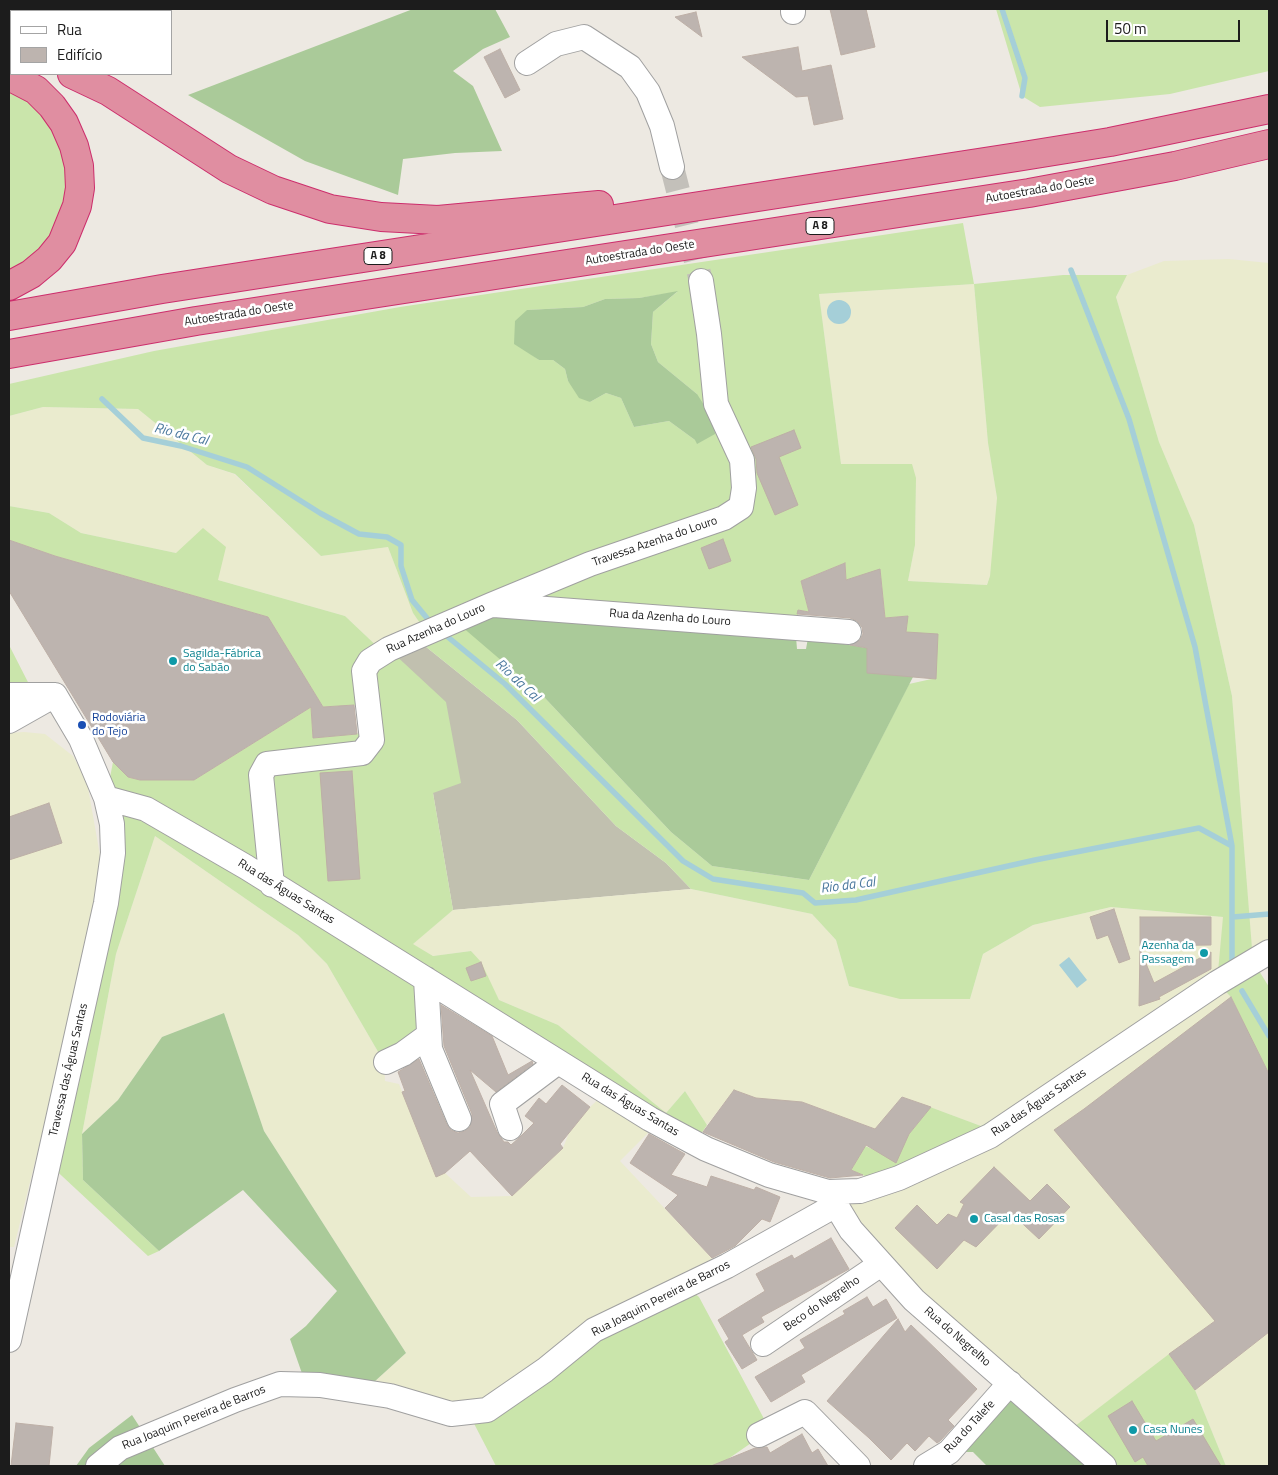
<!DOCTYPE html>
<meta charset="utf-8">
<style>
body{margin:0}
#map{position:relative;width:1278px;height:1475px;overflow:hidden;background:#ede9e2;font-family:"Titillium Web",sans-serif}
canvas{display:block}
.frame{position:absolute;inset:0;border:10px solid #1c1c1c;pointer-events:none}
.legend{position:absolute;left:10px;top:10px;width:162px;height:65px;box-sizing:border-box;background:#fff;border:1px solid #a4a4a4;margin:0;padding:6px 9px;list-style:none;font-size:15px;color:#1c1c1c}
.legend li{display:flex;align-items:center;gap:10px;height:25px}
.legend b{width:25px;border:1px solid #a4a4a4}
.scale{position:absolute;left:1106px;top:20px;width:134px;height:22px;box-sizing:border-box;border:2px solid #1c1c1c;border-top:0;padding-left:6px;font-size:15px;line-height:18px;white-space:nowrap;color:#1c1c1c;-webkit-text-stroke:4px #fff;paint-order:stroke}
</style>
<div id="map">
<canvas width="1278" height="1475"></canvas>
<div class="frame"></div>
<ul class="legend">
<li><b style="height:6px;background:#fff"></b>Rua</li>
<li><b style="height:14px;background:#bdb4af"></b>Edifício</li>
</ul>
<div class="scale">50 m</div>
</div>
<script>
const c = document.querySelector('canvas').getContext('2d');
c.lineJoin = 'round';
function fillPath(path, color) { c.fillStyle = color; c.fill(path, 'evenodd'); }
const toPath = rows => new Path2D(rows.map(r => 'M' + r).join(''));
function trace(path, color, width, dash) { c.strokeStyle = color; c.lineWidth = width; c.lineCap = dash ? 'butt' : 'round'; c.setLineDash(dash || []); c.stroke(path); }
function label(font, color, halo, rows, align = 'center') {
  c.font = font + ' "Titillium Web",sans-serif'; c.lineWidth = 5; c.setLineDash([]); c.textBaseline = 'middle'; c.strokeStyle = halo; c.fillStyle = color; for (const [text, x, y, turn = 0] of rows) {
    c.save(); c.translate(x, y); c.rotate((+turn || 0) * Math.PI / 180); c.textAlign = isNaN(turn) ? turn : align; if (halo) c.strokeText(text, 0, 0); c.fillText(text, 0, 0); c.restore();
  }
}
const construction = toPath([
 [415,638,517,720,616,826,666,863,691,889,453,910,433,793,389,649]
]);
const farmland = toPath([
 [1229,259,1269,263,1269,944,1252,954,1232,696,1194,525,1159,442,1116,297,1127,275,1164,261],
 [974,284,988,443,997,498,996,529,990,576,987,585,908,581,915,545,916,478,841,465,819,294],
 [43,407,138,409,207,465,234,474,321,556,388,547,413,613,426,632,383,652,345,616,218,580,176,553,81,533,49,513,9,506,9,416],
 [24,732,45,734,73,756,87,782,101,861,95,919,14,1247,9,1247,9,733],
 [155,836,298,935,327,964,384,1062,385,1081,399,1084,436,1176,445,1173,471,1197,512,1196,563,1148,569,1133,590,1107,606,1092,658,1123,620,1161,717,1264,487,1410,363,1392,406,1353,264,1131,224,1013,162,1037,118,1100,82,1134,116,954],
 [691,889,812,914,836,940,849,986,970,999,983,954,1033,925,1111,907,1223,917,1223,990,1231,997,1269,1074,1269,1280,1066,1433,914,1300,828,1192,899,1178,1000,1115,981,1126,902,1097,875,1129,802,1102,756,1098,734,1090,707,1125,685,1091,666,1113,558,1025,499,1000,471,951,433,956,412,944,453,910],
 [1269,1332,1269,1466,1226,1466,1195,1390]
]);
const grass = toPath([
 [996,9,1269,9,1269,71,1170,94,1040,107,1022,96],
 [9,90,25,99,43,116,57,135,68,178,60,226,34,257,9,273],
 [963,223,974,284,1063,275,1127,275,1116,297,1159,442,1194,525,1232,696,1253,961,1269,987,1269,1074,1231,997,1217,983,1223,917,1111,907,1033,925,983,954,970,999,900,999,849,986,836,940,812,914,691,889,666,863,616,826,517,720,415,638,426,632,413,613,388,547,321,556,235,474,207,465,138,409,43,407,9,416,9,384,154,351,400,307],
 [974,284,988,443,997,498,990,576,987,585,908,581,915,545,916,478,912,464,841,464,819,294],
 [677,292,653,312,651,344,658,362,697,394,695,440,669,421,634,427,621,398,606,393,590,402,568,381,565,369,553,360,539,360,520,346,527,310,583,307,605,299,639,298],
 [845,563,846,580,880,570,885,618,907,616,906,632,936,678,909,684,809,880,712,866,671,832,544,697,797,628,798,610,809,612,801,581],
 [9,506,49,513,81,533,176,553,203,528,226,547,218,580,345,616,383,652,391,651,446,702,461,783,433,793,453,910,413,944,433,956,471,951,481,962,499,1000,558,1025,666,1113,685,1091,707,1125,695,1143,426,980,429,1035,384,1062,327,964,298,935,155,836,116,954,82,1134,83,1180,159,1251,148,1256,48,1163,106,903,106,798,113,762,128,777,140,780,194,780,311,707,313,738,364,733,362,705,323,707,268,617,55,556,9,540],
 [9,645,31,688,9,688],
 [930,1107,981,1126,1000,1115,1013,1120,861,1182,865,1176,851,1170,865,1146,875,1150,909,1134],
 [686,1286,699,1297,770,1430,728,1459,722,1466,496,1466,468,1412],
 [1169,1354,1195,1390,1226,1466,1104,1466,1066,1433]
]);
const forest = toPath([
 [413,9,495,9,510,37,483,49,453,71,473,86,502,151,455,153,403,159,398,195,305,161,188,95],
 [678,291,653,312,651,344,658,362,697,394,714,421,715,434,697,444,695,440,669,421,634,427,621,398,606,393,590,402,579,398,568,381,565,369,553,360,539,360,514,344,515,321,527,310,583,307,605,299,639,298],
 [491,605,796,637,797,649,806,649,808,638,867,648,913,677,809,880,712,866,671,832,544,697,454,620],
 [224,1013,264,1131,406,1353,363,1392,306,1385,290,1339,306,1326,337,1291,243,1190,159,1251,83,1180,82,1134,118,1100,162,1037],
 [1010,1383,1104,1466,987,1466,973,1452,949,1452],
 [132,1415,165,1466,76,1466,89,1448]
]);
const water = toPath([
 '827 312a12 12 0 1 1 24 0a12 12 0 1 1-24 0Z',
 [1069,957,1087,980,1077,988,1059,965]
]);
const stream = toPath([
 [1002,9,1025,78,1022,96],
 [33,11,33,9],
 [1071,270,1129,419,1195,647,1232,846],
 [102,399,143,438,181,446,247,467,320,513,359,534,387,537,401,545,401,566,412,600,431,623],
 [443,633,505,684,683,861,713,879,803,893,815,903,856,900,1035,860,1199,828,1232,846,1232,959],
 [1233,917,1269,914],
 [1242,991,1269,1036]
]);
const building = toPath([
 [830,9,866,9,875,47,841,55,830,9],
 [696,12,702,37,675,17,696,12],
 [798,47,802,71,831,65,843,119,814,125,808,96,796,97,742,57,798,47],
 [500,49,520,90,505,98,484,57,500,49],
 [794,430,801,448,779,457,798,505,775,515,757,473,756,459,751,447,794,430],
 [723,539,731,561,709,569,701,548,723,539],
 [9,540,55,556,268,617,323,707,354,705,357,734,313,738,311,707,194,780,140,780,128,777,113,762,9,591,9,540],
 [845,563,846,580,880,569,885,618,908,616,906,632,938,634,936,679,867,673,867,648,850,645,860,640,863,634,862,627,857,621,850,618,797,614,798,610,809,612,801,581,845,563],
 [352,771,360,879,328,881,320,773,352,771],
 [49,803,62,843,9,860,9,817,49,803],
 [1114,909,1130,959,1119,963,1108,935,1097,939,1090,917,1114,909],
 [1140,917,1211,917,1211,945,1140,946,1140,917],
 [1140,949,1154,983,1211,952,1211,969,1159,997,1160,999,1139,1006,1140,949],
 [481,962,486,976,471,981,466,968,481,962],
 [1231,997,1269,1074,1269,1332,1195,1390,1169,1354,1215,1321,1054,1130,1084,1109,1231,997],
 [441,1005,492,1036,508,1075,532,1061,533,1064,496,1092,470,1070,497,1132,504,1142,508,1142,511,1145,520,1137,534,1123,525,1116,539,1098,546,1104,562,1085,590,1107,560,1144,563,1148,512,1196,470,1151,445,1173,436,1177,402,1092,405,1091,398,1072,419,1059,447,1125,451,1130,458,1133,465,1131,470,1127,472,1114,444,1046,441,1005],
 [734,1090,756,1098,802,1102,875,1129,902,1097,931,1107,909,1134,896,1163,866,1145,851,1170,863,1175,830,1178,774,1162,703,1132,734,1090],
 [649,1134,685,1154,671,1175,707,1187,711,1176,754,1190,756,1187,780,1197,770,1222,762,1219,735,1246,712,1258,665,1208,678,1195,630,1163,649,1134],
 [994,1167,1030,1201,1047,1184,1070,1207,1039,1239,1010,1212,976,1247,964,1240,937,1269,895,1228,917,1205,937,1225,948,1214,957,1218,964,1204,960,1202,994,1167],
 [831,1238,849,1269,761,1317,764,1322,742,1335,757,1360,742,1369,725,1342,729,1339,718,1320,765,1291,756,1274,792,1255,794,1259,831,1238],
 [867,1297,873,1307,886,1299,897,1318,801,1375,805,1382,771,1402,755,1377,805,1348,800,1340,845,1314,843,1311,867,1297],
 [898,1319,905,1332,911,1325,977,1389,948,1420,954,1426,940,1441,937,1443,929,1436,915,1451,907,1443,891,1460,869,1438,827,1401,898,1319],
 [1132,1401,1156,1441,1193,1419,1221,1466,1148,1466,1143,1457,1135,1462,1108,1416,1132,1401],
 [16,1423,53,1427,49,1466,11,1466,16,1423],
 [802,1434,812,1453,818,1449,828,1466,711,1466,755,1448,767,1447,770,1453,802,1434]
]);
const minorTunnel = toPath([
 [672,167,701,281]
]);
const minor = toPath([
 [793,12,793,9],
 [527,63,556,44,584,37,630,67,648,92,662,126,672,167],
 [494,605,849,632],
 [9,695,53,695],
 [55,695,81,739,106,798,146,809,246,867,650,1119,706,1149,769,1175,828,1192,860,1191,899,1178,990,1136,1217,983,1269,952],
 [9,721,55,695],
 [272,885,261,775,267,764,362,753,372,740,364,671,370,661,389,649,491,605,590,564,724,518,741,507,744,488,742,460,716,404,709,334,701,281],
 [426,979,430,1049,459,1119],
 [386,1062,403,1054,429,1035],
 [510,1128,502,1104,558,1062],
 [828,1192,851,1230,914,1300,1104,1466],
 [9,1340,106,903,113,853,112,824,106,798],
 [763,1344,881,1264],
 [759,1435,805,1412,858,1466],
 [98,1466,120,1448,235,1400,280,1384,320,1385,390,1396,451,1414,487,1410,545,1370,594,1330,727,1266,836,1205],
 [926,1466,949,1452,1010,1383]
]);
const highway = toPath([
 [9,51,11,51],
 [72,74,108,91,229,169,273,190,330,209,381,217,438,220,599,205],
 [9,76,36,90,52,106,64,123,74,146,79,166,80,188,77,206,62,243,49,259,31,274,9,286],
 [9,316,162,289,1017,157,1110,142,1269,109],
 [9,354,196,321,1029,193,1175,166,1269,144]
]);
const markers = [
 [173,661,5,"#0f9aa8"],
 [82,725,5,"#1a4fb4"],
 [1204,953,5,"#0f9aa8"],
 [974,1219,5,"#0f9aa8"],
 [1133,1430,5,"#0f9aa8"]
];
const shields = [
 [820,226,28],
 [378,256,28]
];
const shieldNames = [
 ["A 8",820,226],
 ["A 8",378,256]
];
const streetNames = [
 ["Autoestrada do Oeste",1040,190,-10],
 ["Autoestrada do Oeste",640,253,-9],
 ["Autoestrada do Oeste",239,314,-9],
 ["Travessa Azenha do Louro",655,542,-19],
 ["Rua da Azenha do Louro",670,618,4],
 ["Rua Azenha do Louro",436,629,-24],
 ["Rua das Águas Santas",286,892,32],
 ["Travessa das Águas Santas",69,1070,-77],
 ["Rua das Águas Santas",1039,1103,-34],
 ["Rua das Águas Santas",630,1105,31],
 ["Rua Joaquim Pereira de Barros",661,1299,-27],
 ["Beco do Negrelho",822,1304,-34],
 ["Rua do Negrelho",957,1337,41],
 ["Rua Joaquim Pereira de Barros",194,1418,-22],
 ["Rua do Talefe",970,1427,-47]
];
const cultureNames = [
 ["Sagilda-Fábrica",183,654],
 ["do Sabão",183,668],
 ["Azenha da",1194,946,"right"],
 ["Passagem",1194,960,"right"],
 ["Casal das Rosas",984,1219],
 ["Casa Nunes",1143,1430]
];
const transitNames = [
 ["Rodoviária",92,718],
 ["do Tejo",92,732]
];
const waterNames = [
 ["Rio da Cal",181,435,14],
 ["Rio da Cal",517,681,43],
 ["Rio da Cal",848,886,-7]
];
fillPath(construction, '#c1c0af');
fillPath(farmland, '#eaebce');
fillPath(grass, '#cae5ab');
fillPath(forest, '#aaca99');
fillPath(water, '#a5cfd8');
trace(stream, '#a5cfd8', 5.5);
fillPath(building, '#bdb4af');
trace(building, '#bdafa6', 1);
trace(minorTunnel, '#c3c0ba', 24, [24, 12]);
trace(minor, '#a0a0a0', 26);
trace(highway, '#cc2e6c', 30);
trace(minor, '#fff', 24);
trace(highway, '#e08ea1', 28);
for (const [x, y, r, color] of markers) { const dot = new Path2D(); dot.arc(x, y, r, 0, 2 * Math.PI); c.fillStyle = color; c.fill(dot); trace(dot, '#fff', 2); }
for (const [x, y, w] of shields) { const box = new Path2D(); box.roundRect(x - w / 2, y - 8.5, w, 17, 4); c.fillStyle = '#fff'; c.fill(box); trace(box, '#1c1c1c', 1); }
label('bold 11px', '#1c1c1c', null, shieldNames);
label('12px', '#1c1c1c', '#fff', streetNames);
label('12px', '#0d838f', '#fff', cultureNames, 'left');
label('12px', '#164399', '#fff', transitNames, 'left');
label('italic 14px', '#4c799e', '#fff', waterNames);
</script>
